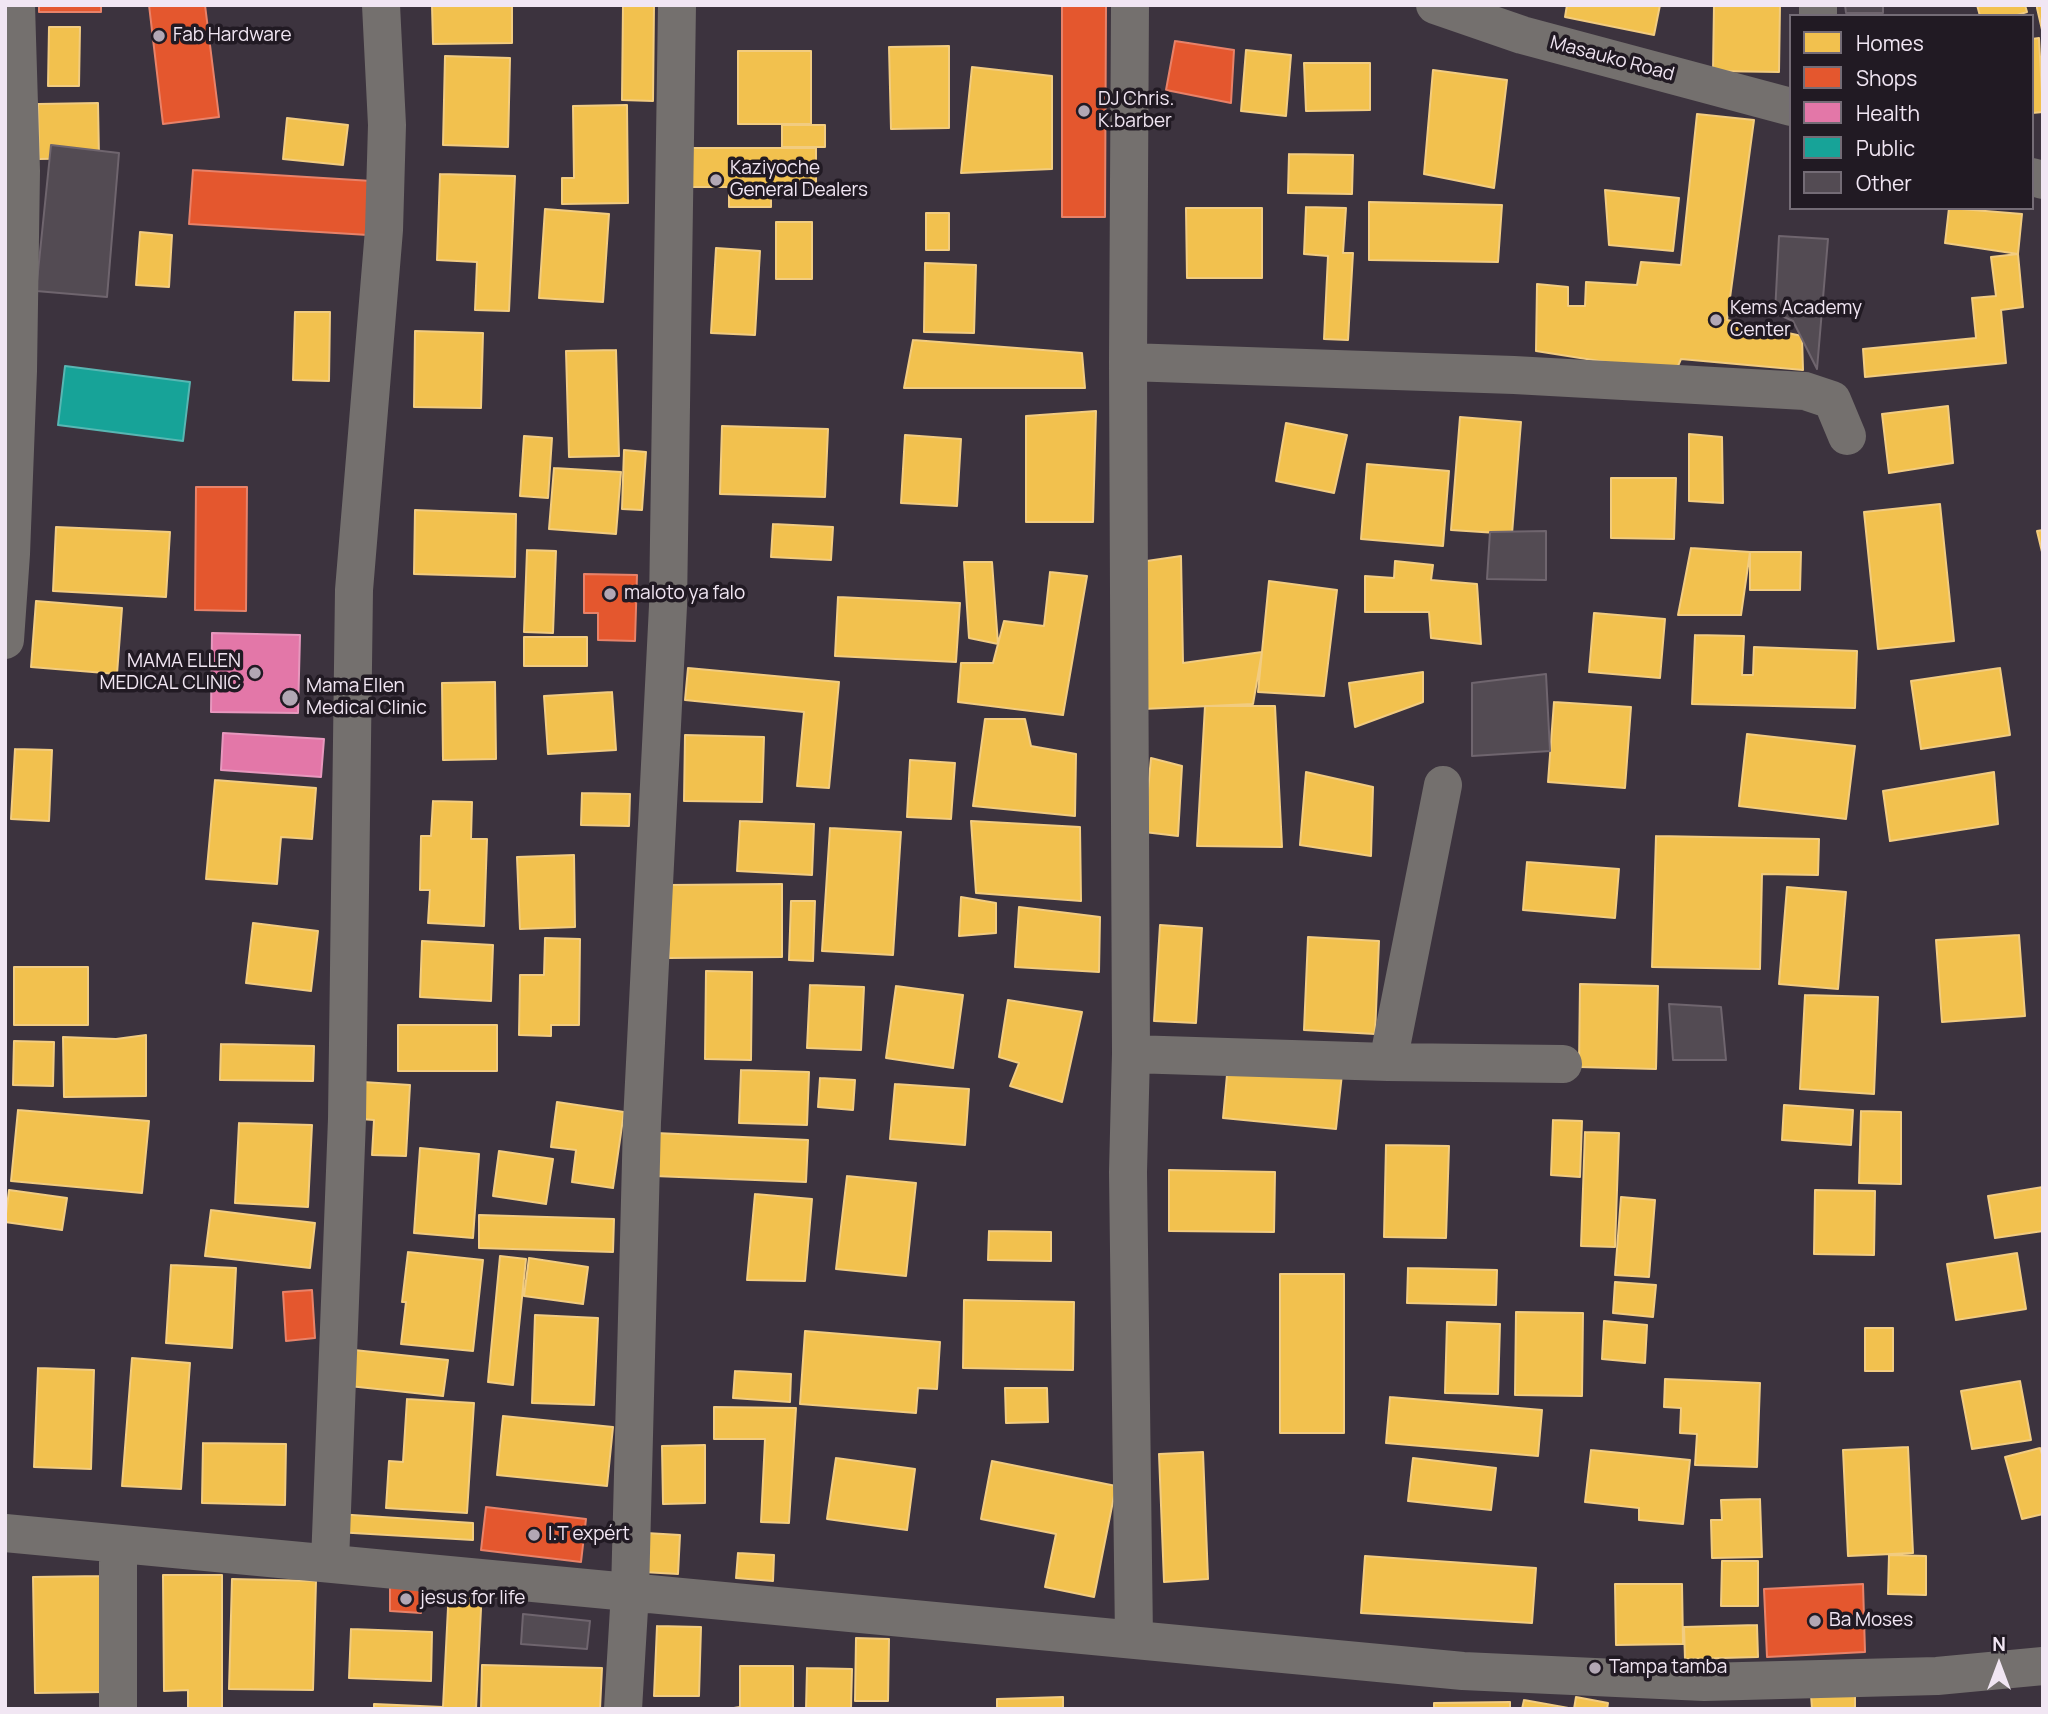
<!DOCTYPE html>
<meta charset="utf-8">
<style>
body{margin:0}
#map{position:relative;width:2048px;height:1714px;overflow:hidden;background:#3c333e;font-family:Manrope,sans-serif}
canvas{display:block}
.frame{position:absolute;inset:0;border:7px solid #f1e6f3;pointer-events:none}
.legend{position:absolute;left:1789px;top:14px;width:245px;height:196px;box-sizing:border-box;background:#211a23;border:2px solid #746c76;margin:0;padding:9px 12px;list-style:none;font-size:21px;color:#f1e6f3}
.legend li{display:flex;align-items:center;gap:14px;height:35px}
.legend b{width:35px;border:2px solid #746c76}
.north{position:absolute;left:1964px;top:1630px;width:70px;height:70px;-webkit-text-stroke:5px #211a23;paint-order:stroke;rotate:0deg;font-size:19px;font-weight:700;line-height:28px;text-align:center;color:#f1e6f3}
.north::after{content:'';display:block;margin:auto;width:24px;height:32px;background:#f1e6f3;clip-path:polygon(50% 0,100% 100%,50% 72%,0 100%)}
</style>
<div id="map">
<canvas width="2048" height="1714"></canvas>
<div class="frame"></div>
<ul class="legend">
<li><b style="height:19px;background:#f2c14e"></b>Homes</li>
<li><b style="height:19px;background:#e4572e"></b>Shops</li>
<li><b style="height:19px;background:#e377a8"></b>Health</li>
<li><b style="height:19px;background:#17a398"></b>Public</li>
<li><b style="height:19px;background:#534b53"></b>Other</li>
</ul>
<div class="north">N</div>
</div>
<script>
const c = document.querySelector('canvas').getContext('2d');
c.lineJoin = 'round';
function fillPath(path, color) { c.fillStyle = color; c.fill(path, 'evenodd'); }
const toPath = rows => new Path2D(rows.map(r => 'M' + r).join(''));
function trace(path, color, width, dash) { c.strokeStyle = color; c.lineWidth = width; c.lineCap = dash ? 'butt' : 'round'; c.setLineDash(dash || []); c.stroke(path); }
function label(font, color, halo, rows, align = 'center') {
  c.font = font + ' Manrope,sans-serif'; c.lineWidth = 7; c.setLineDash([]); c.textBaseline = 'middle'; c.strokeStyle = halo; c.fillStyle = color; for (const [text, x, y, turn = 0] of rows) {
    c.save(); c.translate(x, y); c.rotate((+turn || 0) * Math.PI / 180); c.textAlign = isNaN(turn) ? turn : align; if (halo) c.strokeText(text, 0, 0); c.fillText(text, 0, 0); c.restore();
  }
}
const homes = toPath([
 [432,5,512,5,512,43,433,44,432,5],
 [623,5,654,5,653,101,622,100,623,5],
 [1567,5,1660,5,1654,35,1565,17,1567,5],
 [1714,5,1780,5,1779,72,1713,71,1714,5],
 [1977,5,2025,5,2027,12,2014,16,1980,16,1977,5],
 [2037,5,2043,5,2043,34,2037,8,2037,5],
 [49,27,80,27,79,86,48,86,49,27],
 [2039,38,2043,112,2032,113,2032,39,2039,38],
 [949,46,949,128,891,129,889,47,949,46],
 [1246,50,1291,55,1286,116,1241,111,1246,50],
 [738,51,811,51,811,124,738,124,738,51],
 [445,56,510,58,508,147,443,145,445,56],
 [1304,63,1370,63,1370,110,1306,111,1304,63],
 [972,67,1052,76,1052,169,961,173,972,67],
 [1433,70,1507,80,1494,188,1424,174,1433,70],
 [98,103,99,158,39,159,38,104,98,103],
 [627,105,628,203,562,204,562,178,574,178,573,106,627,105],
 [1697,114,1754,120,1727,320,1802,336,1803,370,1681,359,1675,373,1536,351,1537,284,1568,287,1568,306,1585,306,1586,282,1637,285,1641,262,1681,265,1697,114],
 [287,118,348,125,343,165,283,159,287,118],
 [782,125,825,125,825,147,782,147,782,125],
 [685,148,816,148,816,187,685,187,685,148],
 [1289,154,1353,155,1352,194,1288,193,1289,154],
 [440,174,515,176,509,311,475,310,477,262,437,260,440,174],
 [729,189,771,189,771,207,729,207,729,189],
 [1605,190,1679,198,1673,251,1609,245,1605,190],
 [1369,202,1502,205,1498,262,1369,260,1369,202],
 [1306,207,1346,208,1343,253,1353,253,1348,340,1324,339,1328,256,1304,254,1306,207],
 [1186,208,1262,208,1262,278,1187,278,1186,208],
 [1949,208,2022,214,2018,254,1945,243,1949,208],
 [545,209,609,214,603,302,539,298,545,209],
 [926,213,949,213,949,250,926,250,926,213],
 [776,222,812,222,812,279,776,279,776,222],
 [140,232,172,235,169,287,136,285,140,232],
 [716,248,760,251,755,335,711,333,716,248],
 [2018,254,2023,307,2001,310,2006,363,1865,377,1863,349,1976,338,1972,298,1996,296,1991,257,2018,254],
 [925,263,976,265,974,333,924,332,925,263],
 [295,312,330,312,329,381,293,380,295,312],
 [415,331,483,333,481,408,414,407,415,331],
 [913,340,1082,353,1085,388,904,388,913,340],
 [616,350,619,456,569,457,566,351,616,350],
 [1948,406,1953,463,1889,473,1882,414,1948,406],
 [1096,411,1093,522,1026,522,1026,416,1096,411],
 [1460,417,1521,422,1512,534,1451,530,1460,417],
 [1286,423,1347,435,1334,493,1276,481,1286,423],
 [722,426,828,429,825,497,720,494,722,426],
 [1689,434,1722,437,1723,503,1689,501,1689,434],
 [905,435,961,439,957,506,901,503,905,435],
 [524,436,552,438,548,498,520,496,524,436],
 [624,450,646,452,642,510,622,509,624,450],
 [1367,464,1449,471,1443,546,1361,539,1367,464],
 [554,468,621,472,616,534,549,529,554,468],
 [1611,478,1676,478,1674,539,1611,538,1611,478],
 [1940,504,1954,641,1878,649,1864,512,1940,504],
 [415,510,516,514,515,577,414,574,415,510],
 [773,524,833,527,831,560,771,557,773,524],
 [56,527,170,532,166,597,53,591,56,527],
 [2043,530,2043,556,2037,531,2043,530],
 [1691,548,1750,552,1741,615,1678,615,1691,548],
 [527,550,556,551,553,633,524,632,527,550],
 [1750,552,1801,552,1800,590,1750,590,1750,552],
 [1181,556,1183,663,1262,652,1253,704,1143,709,1133,563,1181,556],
 [1395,561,1433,565,1431,580,1477,584,1481,644,1431,638,1429,612,1365,612,1365,576,1394,578,1395,561],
 [964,562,992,562,998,644,969,638,964,562],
 [1050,572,1087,576,1063,715,958,702,961,663,993,663,1004,621,1044,626,1050,572],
 [1269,581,1337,590,1324,696,1258,692,1269,581],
 [838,597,960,603,956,662,835,656,838,597],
 [36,601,122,608,117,674,31,667,36,601],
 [1594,613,1665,619,1660,678,1589,672,1594,613],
 [1695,635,1744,636,1742,675,1753,675,1754,647,1857,651,1855,708,1692,704,1695,635],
 [524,637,587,637,587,666,524,666,524,637],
 [688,668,839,682,829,788,797,786,804,712,685,700,688,668],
 [2000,668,2010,735,1921,749,1911,681,2000,668],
 [1423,672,1423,702,1355,727,1349,683,1423,672],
 [495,682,496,759,443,760,442,683,495,682],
 [612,692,616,750,548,754,544,696,612,692],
 [1554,702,1631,707,1625,788,1548,782,1554,702],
 [1205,706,1275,706,1282,847,1197,846,1205,706],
 [985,719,1025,719,1031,746,1076,754,1075,816,973,806,985,719],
 [1747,734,1855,746,1846,819,1739,806,1747,734],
 [685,735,764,737,762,802,684,801,685,735],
 [15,749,52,750,49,821,11,819,15,749],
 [1151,758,1182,766,1178,836,1144,832,1151,758],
 [910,760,955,763,951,819,907,817,910,760],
 [1306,772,1373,787,1371,856,1300,845,1306,772],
 [1994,772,1998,824,1890,841,1883,791,1994,772],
 [215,780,316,788,312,839,281,837,277,884,206,879,215,780],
 [582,793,630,794,629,826,581,825,582,793],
 [433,801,472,802,471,839,487,839,484,926,428,923,430,890,420,890,421,836,431,836,433,801],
 [740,821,814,824,812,875,737,871,740,821],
 [971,821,1080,827,1081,901,976,893,971,821],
 [830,828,901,832,893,955,822,951,830,828],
 [1656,836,1819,839,1818,875,1762,874,1760,969,1652,967,1656,836],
 [574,855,575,927,520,929,517,857,574,855],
 [1527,862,1619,869,1615,918,1523,910,1527,862],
 [782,884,782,957,669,958,669,885,782,884],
 [1787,887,1846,892,1838,989,1779,984,1787,887],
 [961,897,996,903,996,933,959,936,961,897],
 [791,901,815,901,813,961,789,960,791,901],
 [1019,907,1100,917,1099,972,1015,967,1019,907],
 [253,923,318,931,311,991,246,983,253,923],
 [1160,925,1202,928,1196,1023,1154,1021,1160,925],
 [2019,935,2025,1016,1942,1022,1936,940,2019,935],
 [1308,937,1379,941,1375,1034,1304,1030,1308,937],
 [545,938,580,939,579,1025,551,1025,551,1036,519,1035,520,975,544,975,545,938],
 [422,941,493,945,491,1001,420,997,422,941],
 [14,967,88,967,88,1025,14,1025,14,967],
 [706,971,752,972,751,1060,705,1059,706,971],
 [1580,984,1658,986,1656,1069,1579,1067,1580,984],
 [810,985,864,987,861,1050,807,1048,810,985],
 [896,986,963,995,953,1068,886,1058,896,986],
 [1805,995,1878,997,1874,1094,1800,1089,1805,995],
 [1008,1000,1082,1012,1062,1102,1010,1086,1019,1063,999,1057,1008,1000],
 [398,1025,497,1025,497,1071,398,1071,398,1025],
 [146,1035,146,1096,64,1097,63,1037,116,1039,146,1035],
 [14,1041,54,1042,53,1086,13,1085,14,1041],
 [221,1044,314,1046,313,1081,220,1080,221,1044],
 [1228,1064,1342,1074,1336,1129,1223,1118,1228,1064],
 [741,1070,809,1072,807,1125,739,1123,741,1070],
 [820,1078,855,1080,853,1110,818,1107,820,1078],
 [363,1082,410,1085,406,1156,372,1155,374,1120,361,1119,363,1082],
 [895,1084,969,1089,965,1145,890,1139,895,1084],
 [557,1102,624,1112,613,1188,572,1182,576,1150,551,1147,557,1102],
 [1784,1105,1853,1110,1851,1145,1782,1140,1784,1105],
 [18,1110,149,1121,142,1193,11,1181,18,1110],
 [1861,1111,1901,1112,1901,1184,1859,1183,1861,1111],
 [1553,1120,1582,1121,1580,1177,1551,1175,1553,1120],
 [239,1123,312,1125,308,1207,235,1203,239,1123],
 [1585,1132,1619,1133,1615,1247,1581,1246,1585,1132],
 [656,1133,808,1140,806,1182,654,1176,656,1133],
 [1386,1145,1449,1146,1446,1238,1384,1237,1386,1145],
 [420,1148,479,1154,473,1238,414,1233,420,1148],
 [499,1151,553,1159,546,1204,493,1196,499,1151],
 [1169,1170,1275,1172,1274,1232,1169,1231,1169,1170],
 [847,1176,916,1183,906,1276,836,1269,847,1176],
 [2043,1187,2043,1231,1995,1238,1988,1196,2043,1187],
 [9,1190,67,1198,62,1230,5,1222,9,1190],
 [1815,1190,1875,1191,1874,1255,1814,1254,1815,1190],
 [755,1194,812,1199,805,1281,747,1280,755,1194],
 [1621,1197,1655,1200,1649,1277,1615,1275,1621,1197],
 [211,1210,315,1223,310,1268,205,1256,211,1210],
 [479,1215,614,1219,613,1252,479,1248,479,1215],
 [989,1231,1051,1232,1051,1261,988,1260,989,1231],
 [408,1252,483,1260,473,1351,401,1344,406,1302,402,1302,408,1252],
 [2017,1253,2026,1309,1956,1320,1947,1264,2017,1253],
 [500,1256,526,1259,513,1385,488,1382,500,1256],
 [529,1258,588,1267,583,1304,524,1296,529,1258],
 [171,1265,236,1268,232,1348,166,1343,171,1265],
 [1408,1268,1497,1270,1496,1305,1407,1303,1408,1268],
 [1280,1274,1344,1274,1344,1433,1280,1433,1280,1274],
 [1615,1282,1656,1285,1653,1317,1613,1313,1615,1282],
 [964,1300,1074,1302,1073,1370,963,1368,964,1300],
 [1516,1312,1583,1313,1582,1396,1515,1395,1516,1312],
 [535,1315,598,1318,594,1405,532,1403,535,1315],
 [1604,1321,1647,1325,1645,1363,1602,1359,1604,1321],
 [1447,1322,1500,1324,1498,1394,1445,1393,1447,1322],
 [1865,1328,1893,1328,1893,1371,1865,1371,1865,1328],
 [805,1331,940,1342,937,1389,918,1388,916,1413,800,1404,805,1331],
 [354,1350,448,1360,443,1396,349,1386,354,1350],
 [132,1358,190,1363,181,1489,122,1486,132,1358],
 [38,1368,94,1370,91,1469,34,1467,38,1368],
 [735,1371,791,1374,790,1402,733,1398,735,1371],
 [1665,1379,1760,1383,1757,1467,1695,1465,1697,1434,1680,1433,1681,1408,1664,1407,1665,1379],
 [2020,1381,2031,1440,1972,1449,1961,1391,2020,1381],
 [1005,1388,1047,1388,1048,1422,1006,1423,1005,1388],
 [1390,1397,1542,1410,1538,1456,1386,1443,1390,1397],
 [407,1399,474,1403,467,1513,386,1508,389,1461,403,1462,407,1399],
 [714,1407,796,1408,789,1523,761,1522,765,1439,714,1439,714,1407],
 [503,1416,613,1427,607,1486,497,1475,503,1416],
 [203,1443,286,1444,285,1505,202,1503,203,1443],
 [705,1445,705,1503,663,1504,662,1446,705,1445],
 [1908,1447,1913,1553,1848,1556,1843,1450,1908,1447],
 [2040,1448,2043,1457,2043,1514,2022,1519,2005,1457,2040,1448],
 [1591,1450,1690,1460,1683,1524,1639,1520,1639,1508,1585,1502,1591,1450],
 [1203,1452,1208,1579,1164,1582,1159,1454,1203,1452],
 [836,1458,915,1469,907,1530,827,1519,836,1458],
 [1413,1458,1496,1468,1491,1510,1408,1501,1413,1458],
 [992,1461,1116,1486,1094,1597,1045,1587,1056,1534,981,1519,992,1461],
 [1760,1499,1762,1557,1712,1558,1711,1520,1722,1520,1721,1500,1760,1499],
 [337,1514,473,1523,473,1540,336,1532,337,1514],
 [646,1533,680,1535,678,1574,643,1572,646,1533],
 [738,1553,774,1555,773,1581,736,1578,738,1553],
 [1889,1555,1926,1556,1926,1595,1888,1594,1889,1555],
 [1365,1556,1536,1568,1532,1623,1361,1613,1365,1556],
 [1722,1561,1758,1561,1758,1606,1721,1606,1722,1561],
 [163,1575,222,1575,222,1709,188,1709,188,1690,164,1691,163,1575],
 [102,1576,104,1692,35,1693,33,1577,102,1576],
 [232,1579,316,1581,313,1690,229,1689,232,1579],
 [1615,1584,1682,1584,1683,1644,1616,1645,1615,1584],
 [449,1588,482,1589,476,1709,374,1709,374,1704,443,1707,449,1588],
 [1757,1625,1758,1657,1685,1659,1684,1627,1757,1625],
 [657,1626,701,1627,699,1696,654,1696,657,1626],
 [351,1629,432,1632,431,1681,349,1678,351,1629],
 [856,1638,889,1639,888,1701,855,1701,856,1638],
 [482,1665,602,1668,600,1709,481,1709,482,1665],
 [740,1666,793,1666,793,1709,728,1709,740,1707,740,1666],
 [807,1668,852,1669,851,1709,806,1709,807,1668],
 [1811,1695,1855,1695,1855,1709,1812,1709,1811,1695],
 [1063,1697,1063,1709,997,1709,997,1699,1063,1697],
 [1576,1697,1608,1703,1607,1709,1574,1709,1576,1697],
 [1524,1700,1574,1709,1522,1709,1524,1700],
 [1510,1702,1510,1709,1434,1709,1434,1703,1510,1702]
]);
const shops = toPath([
 [39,5,101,5,101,12,39,12,39,5],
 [149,5,205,5,219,117,163,124,149,5],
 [1062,5,1106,5,1105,217,1062,217,1062,5],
 [1175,41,1234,50,1231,103,1166,90,1175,41],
 [193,170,372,181,368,235,189,224,193,170],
 [196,487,247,487,246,611,195,610,196,487],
 [584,574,637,575,635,641,598,640,598,613,584,613,584,574],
 [312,1290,315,1338,286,1341,283,1292,312,1290],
 [486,1507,586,1519,581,1562,481,1550,486,1507],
 [1863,1584,1865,1652,1767,1657,1764,1589,1863,1584],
 [390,1587,422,1588,421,1613,390,1611,390,1587]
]);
const health = toPath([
 [212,633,300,635,298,713,211,712,212,633],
 [223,733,324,739,321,777,221,770,223,733]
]);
const public = toPath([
 [65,366,190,382,183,441,58,425,65,366]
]);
const building = toPath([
 [1845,5,1883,5,1883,13,1846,13,1845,5],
 [51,145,119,153,107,297,36,291,51,145],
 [1779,236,1828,239,1817,369,1793,321,1775,313,1779,236],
 [1546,531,1546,580,1487,579,1490,532,1546,531],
 [1546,674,1550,751,1472,756,1472,683,1546,674],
 [1669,1004,1721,1007,1726,1060,1673,1060,1669,1004],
 [523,1614,590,1621,587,1649,521,1644,523,1614]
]);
const street = toPath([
 [1130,5,1128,362,1131,1054,1128,1172,1134,1638],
 [1435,5,1522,35,1791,107],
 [1818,16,1818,5],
 [2032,177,2043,180],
 [1128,362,1514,375,1805,391,1832,400,1847,436],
 [5,640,11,554,18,371,21,171,16,5],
 [1131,1054,1388,1062,1563,1064],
 [1388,1062,1443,785],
 [5,1533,1463,1671,1704,1682,1937,1676,2043,1666],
 [330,1562,347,1119,354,590,384,230,387,125,381,5],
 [118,1709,118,1544],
 [623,1709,630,1592,642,1122,668,606,677,5]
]);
const markers = [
 [159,36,7,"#b2a7b4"],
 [1084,111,7,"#b2a7b4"],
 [716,180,7,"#b2a7b4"],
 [1716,320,7,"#b2a7b4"],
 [610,594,7,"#b2a7b4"],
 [255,673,7,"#b2a7b4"],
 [290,698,9,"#b2a7b4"],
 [534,1535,7,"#b2a7b4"],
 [406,1599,7,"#b2a7b4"],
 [1815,1621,7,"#b2a7b4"],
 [1595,1668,7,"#b2a7b4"]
];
const poiNames = [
 ["Fab Hardware",173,36],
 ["DJ Chris.",1098,100],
 ["K.barber",1098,122],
 ["Kaziyoche",730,169],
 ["General Dealers",730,191],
 ["Kems Academy",1730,309],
 ["Center",1730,331],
 ["maloto ya falo",624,594],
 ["MAMA ELLEN",241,662,"right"],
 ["MEDICAL CLINIC",241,684,"right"],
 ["Mama Ellen",306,687],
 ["Medical Clinic",306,709],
 ["I.T expért",548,1535],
 ["jesus for life",420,1599],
 ["Ba Moses",1829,1621],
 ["Tampa tamba",1609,1668]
];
const streetNames = [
 ["Masauko Road",1612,59,15]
];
fillPath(homes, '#f2c14e');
trace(homes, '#f2cc80', 2);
fillPath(shops, '#e4572e');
trace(shops, '#e88269', 2);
fillPath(health, '#e377a8');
trace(health, '#e798be', 2);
fillPath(public, '#17a398');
trace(public, '#58b7b3', 2);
fillPath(building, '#534b53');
trace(building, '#6f656e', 2);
trace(street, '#74706e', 38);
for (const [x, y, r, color] of markers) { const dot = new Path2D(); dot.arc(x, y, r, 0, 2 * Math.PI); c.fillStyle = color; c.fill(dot); trace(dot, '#211a23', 2.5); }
label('19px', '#f1e6f3', '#211a23', poiNames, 'left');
label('19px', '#f1e6f3', '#211a23', streetNames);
</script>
